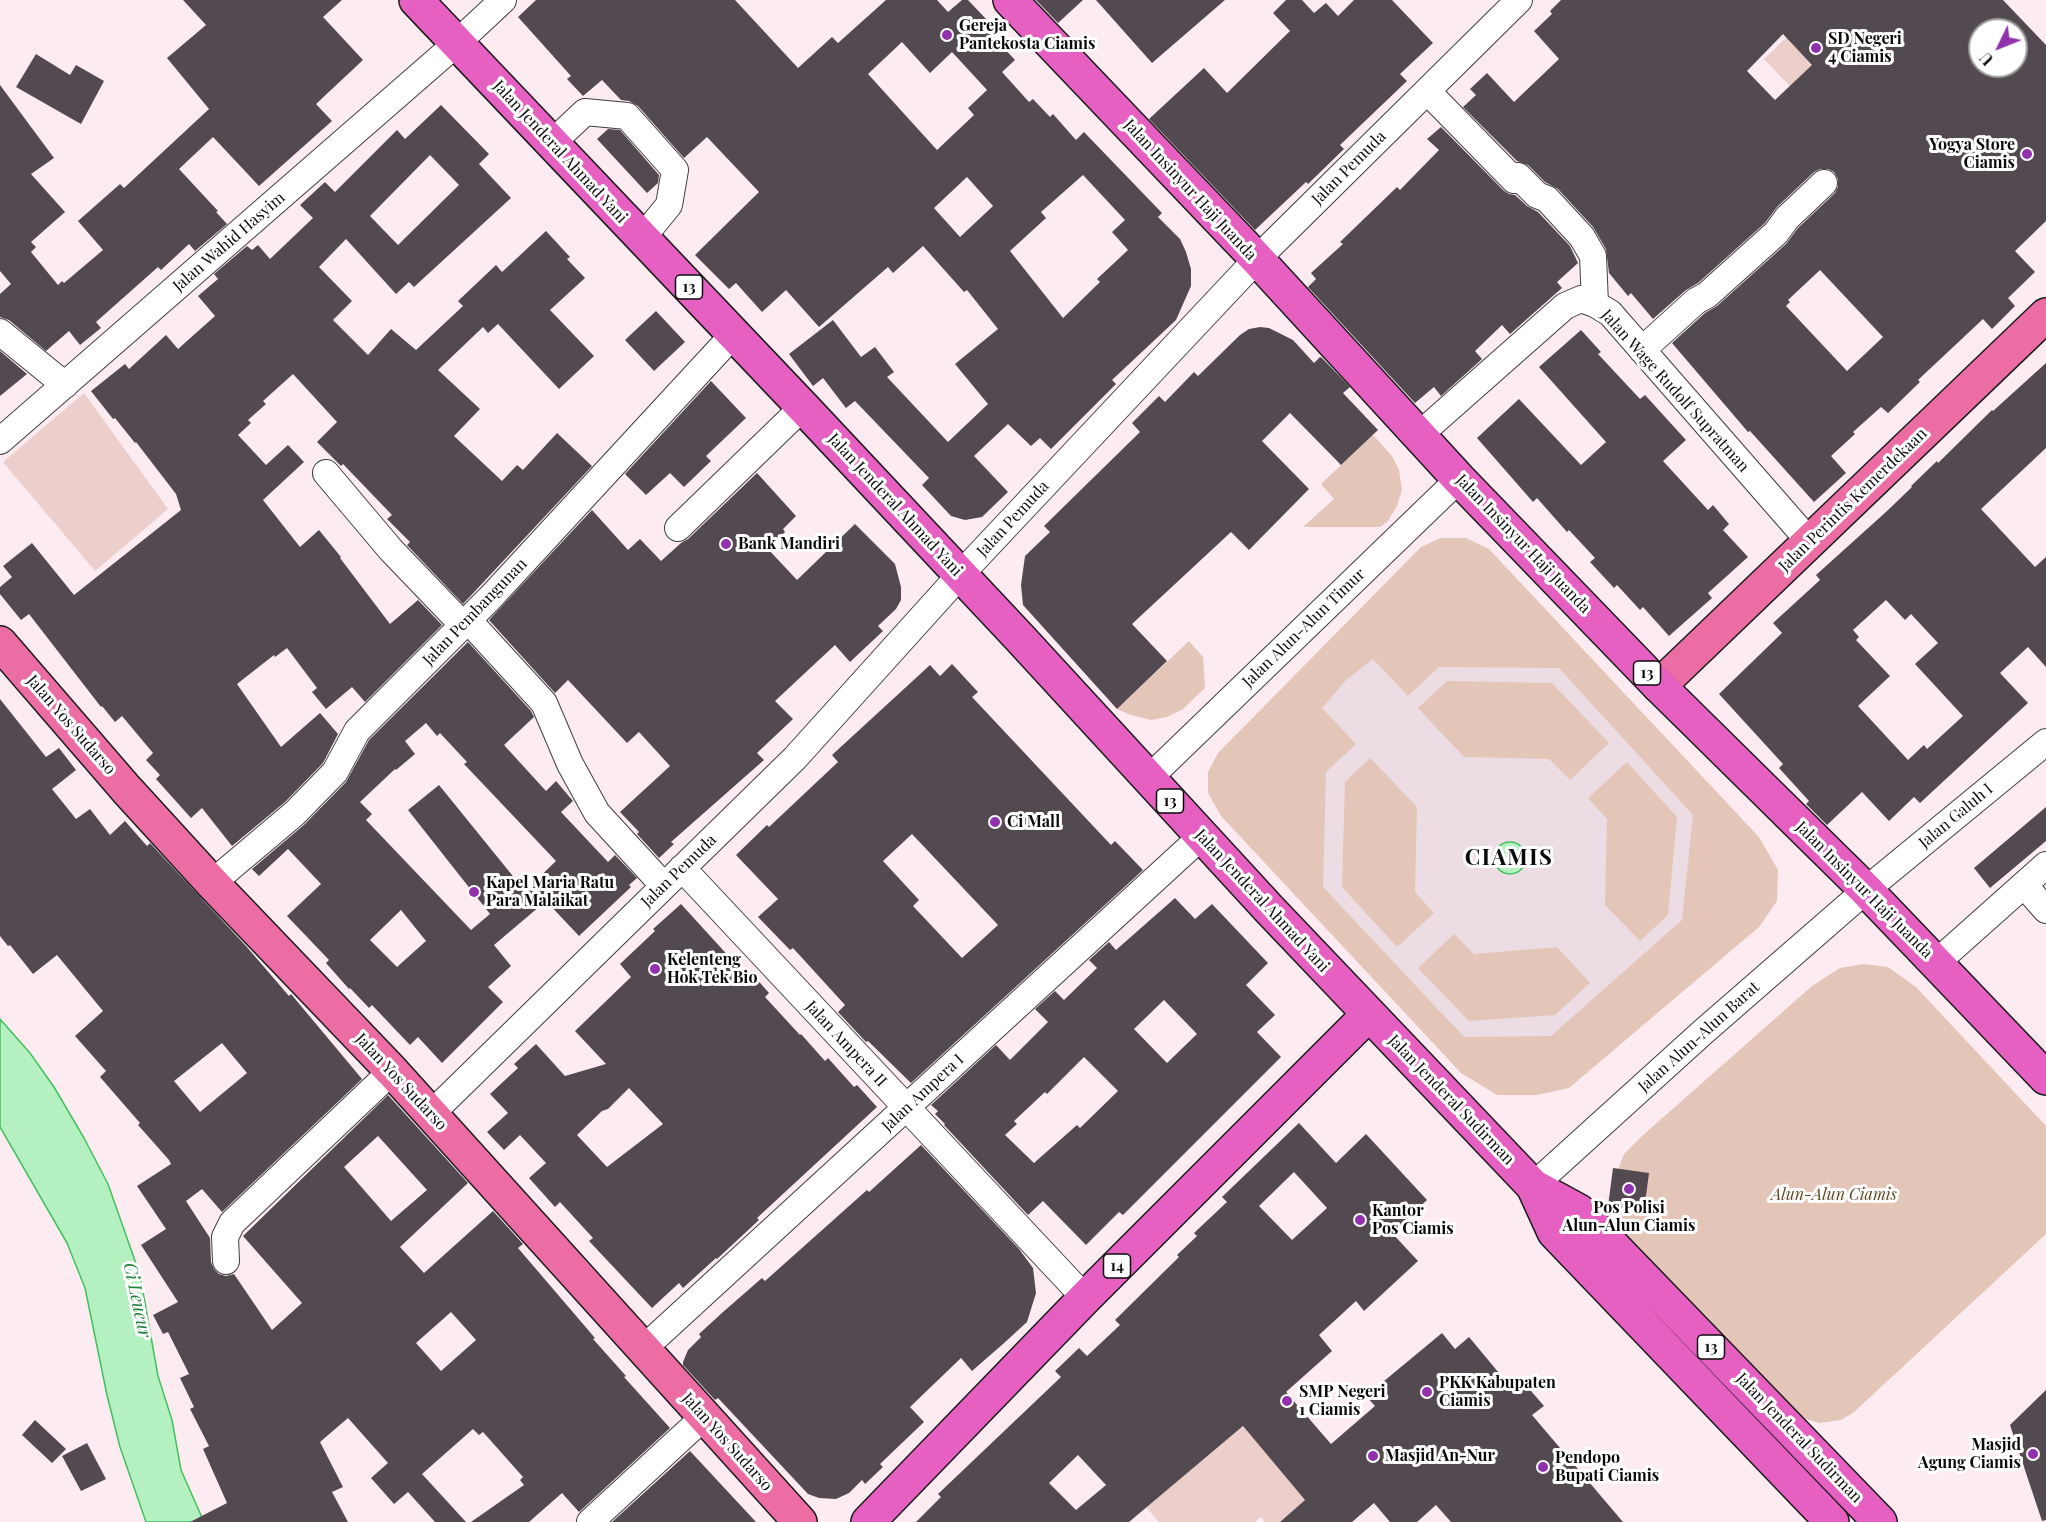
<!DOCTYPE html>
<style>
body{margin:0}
#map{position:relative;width:2046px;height:1522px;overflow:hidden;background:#fdebf2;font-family:"Playfair Display",serif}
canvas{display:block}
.north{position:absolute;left:1968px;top:18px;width:60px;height:60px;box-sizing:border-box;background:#fff;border:2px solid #9d9d9d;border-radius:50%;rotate:227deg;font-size:16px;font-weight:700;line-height:24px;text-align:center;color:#0b0b0b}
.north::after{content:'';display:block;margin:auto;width:21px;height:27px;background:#9131ae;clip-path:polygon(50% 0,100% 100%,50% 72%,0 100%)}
</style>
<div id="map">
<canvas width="2046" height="1522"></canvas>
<div class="north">U</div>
</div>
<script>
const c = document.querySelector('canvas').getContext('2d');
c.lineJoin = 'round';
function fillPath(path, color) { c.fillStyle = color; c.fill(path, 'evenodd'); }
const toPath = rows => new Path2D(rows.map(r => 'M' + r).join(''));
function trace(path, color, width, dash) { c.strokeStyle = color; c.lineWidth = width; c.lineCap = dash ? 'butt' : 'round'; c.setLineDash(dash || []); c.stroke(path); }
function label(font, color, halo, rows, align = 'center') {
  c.font = font + ' "Playfair Display",serif'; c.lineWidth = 6; c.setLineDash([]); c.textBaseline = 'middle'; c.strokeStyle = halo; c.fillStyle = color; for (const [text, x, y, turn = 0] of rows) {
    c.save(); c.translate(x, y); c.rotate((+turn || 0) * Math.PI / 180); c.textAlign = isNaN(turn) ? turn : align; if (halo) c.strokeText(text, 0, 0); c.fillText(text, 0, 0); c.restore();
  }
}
const green = toPath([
 [1373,435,1392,456,1399,470,1402,490,1397,506,1388,521,1380,527,1303,527,1334,499,1321,484],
 [1441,538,1466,538,1489,549,1759,837,1778,870,1777,901,1759,927,1569,1088,1537,1095,1497,1095,1461,1073,1221,816,1208,793,1208,772,1218,753,1421,547],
 [1189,641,1203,657,1205,688,1183,709,1167,717,1151,720,1131,715,1117,709],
 [1864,964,1888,967,1916,987,2046,1126,2046,1234,1853,1413,1841,1420,1820,1423,1795,1416,1619,1229,1612,1209,1613,1183,1624,1154,1642,1136,1812,986,1840,968]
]);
const pitch = toPath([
 [1787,37,1826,78,1809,106,1764,59],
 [84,393,168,509,95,571,3,462],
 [1243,1426,1305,1500,1280,1522,1265,1522,1261,1517,1255,1522,1159,1522,1146,1507]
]);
const plaza = toPath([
 [1373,659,1408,696,1439,667,1559,668,1693,815,1682,920,1551,1036,1464,1037,1323,887,1326,772,1356,744,1322,708,1345,681],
 [1447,681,1552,683,1609,743,1570,780,1549,759,1464,757,1418,708],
 [1370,758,1417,807,1415,892,1434,913,1397,947,1342,887,1345,782],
 [1627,762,1677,817,1668,915,1640,941,1605,905,1607,819,1588,798],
 [1509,842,1525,853,1525,865,1499,846],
 [1454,934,1474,954,1557,947,1590,983,1555,1015,1469,1021,1418,968]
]);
const water = toPath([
 '1494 858a16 16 0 1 1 32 0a16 16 0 1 1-32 0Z',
 [0,1019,30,1053,54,1087,84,1138,108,1184,140,1275,158,1376,172,1420,181,1470,204,1522,146,1522,120,1447,107,1395,85,1288,67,1243,0,1127,0,1019]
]);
const building = toPath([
 [183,0,342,0,323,17,363,60,316,104,332,121,259,186,213,137,179,169,218,211,216,212,227,224,195,251,189,244,161,270,158,267,96,322,101,328,80,345,69,331,46,351,9,320,0,317,0,294,11,284,0,271,0,85,54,158,31,174,65,212,31,242,36,247,31,252,58,285,62,281,64,283,103,250,78,221,120,184,124,188,209,109,167,58,206,25],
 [536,0,735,0,798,68,832,37,838,43,886,0,937,0,948,12,962,0,968,0,987,20,982,24,1015,60,1002,72,1029,102,1033,99,1050,117,1053,114,1076,140,1084,132,1162,213,1158,217,1180,239,1186,252,1191,269,1191,286,1176,320,1112,380,1116,384,1051,449,1040,438,1031,446,1008,424,974,456,1008,492,982,517,965,520,951,516,922,485,929,478,855,401,846,408,823,378,813,386,789,354,833,320,861,357,875,347,894,372,887,377,948,442,988,404,955,364,998,329,967,290,964,292,923,246,893,273,888,267,819,327,786,290,762,312,736,283,729,289,695,255,759,192,707,137,684,158,638,106,629,101,621,100,602,80,583,96,567,79,571,76,518,17],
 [902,42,930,73,952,52,987,90,968,108,974,115,937,150,868,74],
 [1083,175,1125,220,1112,232,1128,250,1097,279,1100,282,1063,318,1010,251,1046,218,1041,212],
 [967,177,993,206,960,237,934,208],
 [1036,0,1083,0,1058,23],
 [1096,0,1225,0,1152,63],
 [1286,0,1302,0,1314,13,1326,3,1338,16,1354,0,1392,0,1433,43,1400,74,1407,81,1340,145,1344,149,1308,184,1306,182,1255,230,1149,119,1204,68,1227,93,1290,31,1273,13],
 [1561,0,2003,0,2046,45,2046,221,2015,251,2035,272,2008,298,2015,306,1992,329,1983,319,1918,380,1920,382,1888,413,1881,407,1853,432,1855,434,1831,456,1846,473,1814,502,1750,431,1748,432,1672,343,1705,313,1717,306,1786,244,1798,228,1835,193,1838,187,1838,179,1834,172,1828,169,1820,169,1814,172,1777,207,1765,223,1698,283,1686,290,1653,319,1631,293,1628,296,1609,273,1606,249,1593,227,1558,189,1545,182,1528,165,1517,161,1463,107,1476,95,1470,89,1487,73,1514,102,1559,59,1534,31,1552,14,1550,11],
 [1980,30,2016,30,2016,66,1980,66],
 [1783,34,1812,65,1775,100,1747,71],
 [1820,270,1883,337,1847,371,1786,306,1790,302,1788,300],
 [36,54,70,75,76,65,104,81,81,124,16,87],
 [441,105,489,154,479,164,511,198,414,287,409,282,396,294,346,239,319,267,352,301,333,320,368,355,391,329,416,350,463,306,458,301,496,265,502,272,546,231,570,257,567,259,585,278,550,310,594,356,559,389,498,324,488,333,483,327,438,370,480,409,454,436,502,481,517,465,523,470,557,433,592,466,463,604,407,545,410,542,387,519,392,515,343,464,341,466,317,442,337,422,293,374,263,401,266,404,248,420,251,423,238,435,266,465,288,445,304,462,263,500,300,547,319,530,341,557,340,558,390,624,418,600,442,625,365,702,352,687,326,709,312,692,317,688,287,648,275,657,274,655,237,684,281,747,320,713,338,734,323,763,285,802,232,846,202,808,191,818,156,779,160,775,146,760,153,753,122,716,115,722,102,706,101,707,29,614,21,620,0,594,0,587,12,577,3,566,32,543,74,595,181,510,176,494,136,442,135,443,115,418,113,419,91,391,125,364,129,369,166,335,178,349,215,316,198,296,218,279,214,274,247,246,252,250,258,245,270,259,313,218,300,205,325,182,335,192,397,130,405,139],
 [430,155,459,185,398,245,370,216],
 [1441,127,1503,190,1509,194,1515,195,1527,206,1538,212,1570,246,1578,263,1557,282,1562,288,1510,334,1502,325,1475,351,1482,359,1441,396,1434,387,1415,403,1308,287,1316,279,1311,273,1343,244,1340,242,1397,187,1400,190,1439,150,1427,139],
 [608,129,620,130,659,175,658,183,647,193,597,139],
 [656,311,685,342,654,371,625,340],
 [1260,327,1269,328,1293,340,1314,363,1320,357,1322,358,1350,387,1343,393,1378,430,1341,465,1290,413,1262,441,1309,489,1249,550,1231,532,1132,624,1167,661,1117,709,1023,605,1021,585,1025,556,1050,532,1044,526,1140,432,1132,423,1159,396,1165,402,1194,372,1198,376,1240,335,1249,329],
 [1581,330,1601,352,1598,354,1640,399,1645,395,1686,440,1663,461,1708,510,1713,505,1729,524,1723,530,1748,557,1708,593,1712,598,1669,636,1643,607,1640,610,1617,585,1614,588,1590,562,1595,558,1569,530,1567,532,1537,498,1533,502,1477,438,1519,399,1581,465,1606,442,1539,367],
 [0,351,27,374,0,396],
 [2046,363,2046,448,1981,509,2035,567,2046,557,2046,667,2028,647,2000,673,2028,703,1920,803,1914,797,1889,821,1862,792,1827,825,1806,804,1809,801,1779,768,1783,764,1719,694,1782,633,1773,623,1820,580,1816,575,1887,511,1912,487,1911,486,1937,461,1938,463,1992,410,1993,411],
 [1886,600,1905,620,1911,614,1938,643,1915,664,1963,716,1927,749,1924,745,1908,760,1858,706,1890,676,1856,640,1859,637,1853,630],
 [711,381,746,418,706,456,711,461,684,487,670,473,646,495,625,474],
 [757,473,796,516,783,529,785,532,767,548,797,580,855,524,895,564,901,587,901,600,896,609,878,626,883,631,850,662,835,645,775,701,793,719,757,753,764,760,671,842,674,844,659,858,637,834,639,832,620,812,670,766,639,732,627,743,568,680,555,693,489,620,592,510,628,550,640,539,661,561,681,543,688,539],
 [468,642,531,711,534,717,504,745,546,791,556,781,573,801,561,812,608,862,615,855,637,878,629,885,631,887,579,936,546,901,494,945,511,966,488,987,503,1002,442,1063,418,1037,410,1045,372,1005,369,1008,350,988,349,989,326,963,329,960,287,916,321,884,288,849,259,876,252,869,305,824,346,782,369,740],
 [426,723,437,736,440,733,467,762,464,764,556,861,525,891,439,785,408,810,490,914,471,930,366,820,372,814,360,802,395,769,396,770,415,754,405,741],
 [401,910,426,941,397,967,370,940],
 [952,664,978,692,972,697,1111,845,1115,841,1143,870,911,1083,868,1041,866,1042,838,1012,845,1005,793,948,790,950,758,917,778,899,736,855,767,825,769,827,838,762,832,755,930,665,940,676],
 [912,834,998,925,962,958,913,906,919,900,883,861],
 [0,699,46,757,59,748,76,770,52,789,76,819,90,809,110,835,125,821,147,846,150,843,246,946,289,996,291,994,362,1079,222,1212,202,1189,186,1201,210,1238,211,1262,214,1269,219,1274,226,1276,234,1274,272,1330,302,1303,243,1236,388,1095,468,1183,400,1247,424,1273,493,1211,523,1244,518,1248,595,1338,593,1339,626,1376,624,1377,670,1428,579,1512,562,1493,529,1522,471,1522,524,1485,520,1480,523,1477,483,1432,479,1435,473,1429,422,1474,466,1522,435,1522,408,1492,394,1504,371,1478,388,1463,348,1418,320,1442,343,1487,332,1492,348,1522,190,1522,227,1503,203,1449,209,1446,190,1409,194,1407,180,1378,189,1374,168,1332,163,1334,153,1315,178,1302,141,1245,166,1229,137,1186,171,1164,169,1160,138,1125,140,1123,100,1077,106,1071,75,1036,103,1011,57,955,33,974,10,945,8,946,0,936],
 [222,1043,247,1073,200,1112,174,1081],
 [378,1136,427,1190,391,1221,344,1167],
 [451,1312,476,1340,441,1371,416,1343],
 [2046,807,2046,841,1990,888,1974,868],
 [1175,898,1195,919,1212,904,1268,963,1246,985,1275,1015,1257,1032,1281,1057,1123,1215,1119,1212,1086,1245,1043,1201,1028,1215,944,1125,945,1124,935,1114,938,1111,931,1105,996,1045,1010,1060,1048,1022,1035,1009,1055,991,1064,1000,1097,968,1089,960,1109,942,1116,950],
 [1164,1000,1197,1034,1167,1063,1134,1029],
 [1084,1057,1118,1091,1080,1128,1077,1125,1034,1163,1005,1135,1017,1124,1014,1121,1045,1092,1047,1094],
 [681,904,743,972,747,968,769,993,765,997,800,1035,801,1034,825,1061,828,1058,854,1087,857,1085,877,1107,757,1218,759,1220,717,1259,716,1258,683,1288,679,1283,652,1308,589,1241,593,1238,560,1202,555,1207,529,1178,546,1163,520,1135,504,1150,487,1132,508,1113,490,1094,518,1068,514,1064,536,1044,565,1076,606,1064,575,1031,631,977,620,964,655,931,653,929],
 [629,1088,663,1124,607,1167,577,1135,602,1111,608,1109],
 [1299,1123,1336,1163,1366,1134,1427,1200,1392,1233,1418,1261,1364,1311,1356,1301,1319,1335,1332,1351,1286,1392,1331,1444,1375,1406,1366,1396,1442,1333,1455,1349,1469,1337,1509,1385,1519,1377,1544,1406,1532,1415,1623,1522,1451,1522,1436,1505,1417,1522,1390,1522,1374,1503,1352,1522,1280,1522,1305,1500,1243,1426,1129,1522,916,1522,941,1497,938,1494,1061,1377,1055,1371,1079,1348,1087,1356,1120,1325,1115,1320,1179,1257,1177,1255,1197,1236,1194,1233,1227,1202,1222,1197],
 [1294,1172,1327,1208,1292,1240,1259,1206],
 [1078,1455,1106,1485,1076,1510,1049,1483],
 [921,1145,1019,1249,1033,1268,1036,1293,1027,1322,1003,1344,972,1371,961,1358,910,1407,924,1422,880,1464,883,1467,865,1484,862,1480,849,1493,836,1499,819,1498,808,1494,718,1398,715,1400,683,1365,683,1362,688,1350,701,1337,699,1334,723,1312,762,1278,765,1281,867,1190,869,1192],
 [1613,1168,1649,1173,1644,1211,1608,1206],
 [2046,1390,2046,1520,2042,1521,2010,1425],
 [35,1420,66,1449,52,1463,22,1435],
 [87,1443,106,1479,81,1491,62,1456],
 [690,1451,756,1522,612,1522]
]);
const minor = toPath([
 [1427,91,1514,180,1518,176,1537,195,1547,199,1582,237,1593,256,1595,304],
 [552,143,585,112,627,116,675,170,669,205,642,238],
 [0,332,65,385],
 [1642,350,1696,301,1707,295,1776,233,1787,218,1824,183],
 [1419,435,1565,306,1581,299,1595,304,1610,313,1810,542],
 [0,441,457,43,503,0],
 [326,473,391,550,463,625],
 [678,528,803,407],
 [468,620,544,703,570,764,597,813,664,886],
 [1149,778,1459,479],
 [682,868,1085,1298],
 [212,883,295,813,335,772,357,731,491,597,733,335],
 [2024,885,2046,910],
 [1936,963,2046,865],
 [431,1114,795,758,960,575,1257,259,1519,0],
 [1533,1186,1703,1032,1866,890,2046,742],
 [226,1261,225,1237,232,1223,392,1071],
 [643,1349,1202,836],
 [590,1522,704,1417]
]);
const major = toPath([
 [0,643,127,790,212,883,392,1071,800,1522],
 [1659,686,2046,315]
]);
const highway = toPath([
 [416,0,803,407,1019,637,1270,910,1533,1186,1579,1211,1880,1522],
 [1010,0,1257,259,1459,479,1659,686,1866,890,2046,1078],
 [1533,1186,1554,1232,1832,1522],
 [868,1522,1085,1298,1369,1014]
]);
const markers = [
 [947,35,6,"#9131ae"],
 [1816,48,6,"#9131ae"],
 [2027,154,6,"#9131ae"],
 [726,544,6,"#9131ae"],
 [995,822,6,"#9131ae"],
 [474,892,6,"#9131ae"],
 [655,969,6,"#9131ae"],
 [1629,1189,6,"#9131ae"],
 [1360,1220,6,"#9131ae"],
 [1427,1392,6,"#9131ae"],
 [1287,1401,6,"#9131ae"],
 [2033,1454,6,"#9131ae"],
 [1373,1456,6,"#9131ae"],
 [1543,1467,6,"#9131ae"]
];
const shields = [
 [689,287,27],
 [1647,673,27],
 [1170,801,27],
 [1117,1266,27],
 [1711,1347,27]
];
const shieldNames = [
 ["13",689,287],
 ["13",1647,673],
 ["13",1170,801],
 ["14",1117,1266],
 ["13",1711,1347]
];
const poiNames = [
 ["Gereja",959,26],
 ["Pantekosta Ciamis",959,44],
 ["SD Negeri",1828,39],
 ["4 Ciamis",1828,57],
 ["Yogya Store",2015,145,"right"],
 ["Ciamis",2015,163,"right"],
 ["Bank Mandiri",738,544],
 ["Ci Mall",1007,822],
 ["Kapel Maria Ratu",486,883],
 ["Para Malaikat",486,901],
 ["Kelenteng",667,960],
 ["Hok Tek Bio",667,978],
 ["Pos Polisi",1629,1208,"center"],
 ["Alun-Alun Ciamis",1629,1226,"center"],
 ["Kantor",1372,1211],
 ["Pos Ciamis",1372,1229],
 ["PKK Kabupaten",1439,1383],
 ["Ciamis",1439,1401],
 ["SMP Negeri",1299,1392],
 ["1 Ciamis",1299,1410],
 ["Masjid",2021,1445,"right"],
 ["Agung Ciamis",2021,1463,"right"],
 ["Masjid An-Nur",1385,1456],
 ["Pendopo",1555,1458],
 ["Bupati Ciamis",1555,1476]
];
const streetNames = [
 ["Jalan Jenderal Ahmad Yani",560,152,47],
 ["Jalan Pemuda",1349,168,-45],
 ["Jalan Insinyur Haji Juanda",1190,190,47],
 ["Jalan Wahid Hasyim",229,242,-41],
 ["Jalan Wage Rudolf Supratman",1675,391,48],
 ["Jalan Perintis Kemerdekaan",1853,500,-44],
 ["Jalan Jenderal Ahmad Yani",895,505,47],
 ["Jalan Pemuda",1013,519,-47],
 ["Jalan Insinyur Haji Juanda",1523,544,46],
 ["Jalan Pembangunan",475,612,-46],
 ["Jalan Alun-Alun Timur",1304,628,-44],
 ["Jalan Yos Sudarso",71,725,49],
 ["Jalan Galuh I",1956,816,-40],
 ["Jalan Pemuda",679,871,-44],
 ["Jalan Insinyur Haji Juanda",1864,890,45],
 ["Jalan Jenderal Ahmad Yani",1262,901,47],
 ["Jalan Alun-Alun Barat",1699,1037,-42],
 ["Jalan Ampera II",846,1044,47],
 ["Jalan Yos Sudarso",401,1082,47],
 ["Jalan Ampera I",923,1093,-43],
 ["Jalan Jenderal Sudirman",1451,1100,46],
 ["Jalan Jenderal Sudirman",1799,1438,46],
 ["Jalan Yos Sudarso",727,1442,48]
];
const parkNames = [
 ["Alun-Alun Ciamis",1834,1195]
];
const waterNames = [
 ["Ci Leueur",137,1300,78]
];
const districtNames = [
 ["CIAMIS",1509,858]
];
fillPath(green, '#e4c6b9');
fillPath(pitch, '#eccfca');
fillPath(plaza, '#ecdce3');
fillPath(water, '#b5f0c0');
trace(water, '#43c05e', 1.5);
fillPath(building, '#534951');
trace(minor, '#3e3e3e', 28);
trace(major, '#1c1c1c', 36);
trace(highway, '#1c1c1c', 36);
trace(minor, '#fff', 26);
trace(major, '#eb6da3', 33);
trace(highway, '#e660c2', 33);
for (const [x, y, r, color] of markers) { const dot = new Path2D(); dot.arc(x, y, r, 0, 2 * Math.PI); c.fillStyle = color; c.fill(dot); trace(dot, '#fff', 2); }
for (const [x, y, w] of shields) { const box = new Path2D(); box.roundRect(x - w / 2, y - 12, w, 24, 4.5); c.fillStyle = '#fff'; c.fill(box); trace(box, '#0b0b0b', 1.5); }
label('bold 15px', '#0b0b0b', null, shieldNames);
label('bold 16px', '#0b0b0b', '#fff', poiNames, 'left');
label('16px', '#0b0b0b', '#fff', streetNames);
label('italic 16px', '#5c4622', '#fff', parkNames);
label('italic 18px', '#1f8339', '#fff', waterNames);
c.letterSpacing = '1.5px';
label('bold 22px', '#0b0b0b', '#fff', districtNames);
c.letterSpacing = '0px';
</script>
